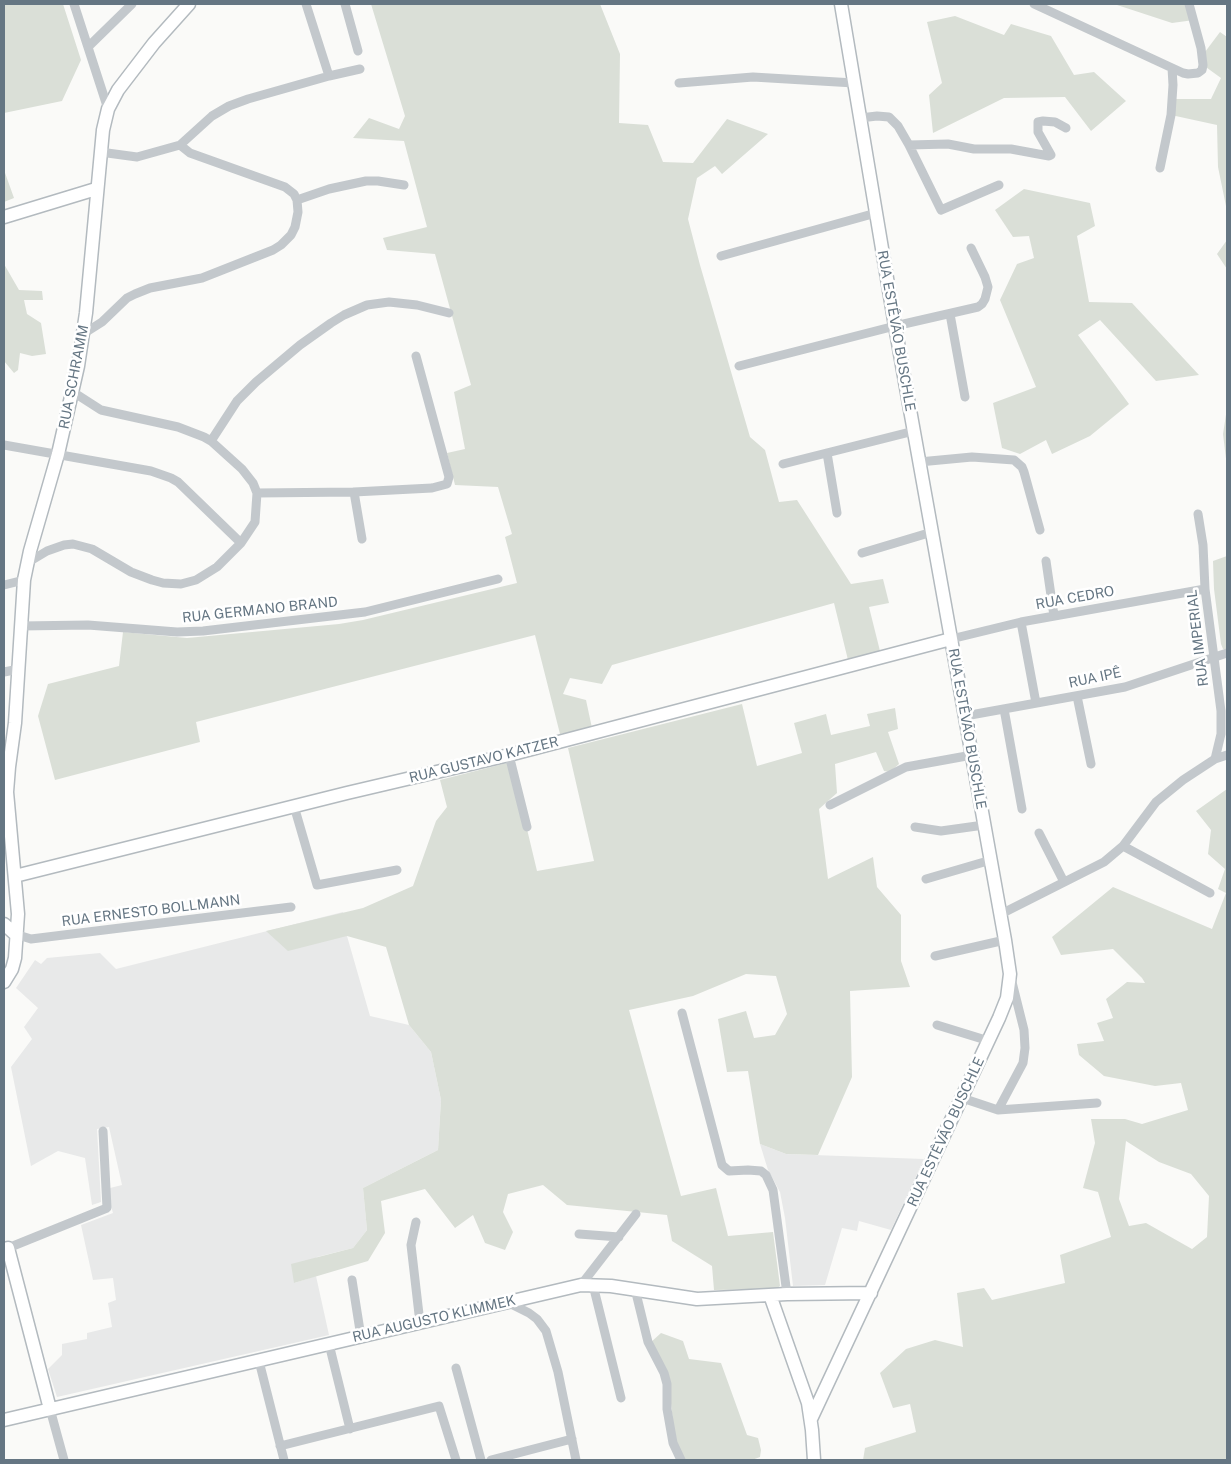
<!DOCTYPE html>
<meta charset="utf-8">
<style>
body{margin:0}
#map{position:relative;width:1231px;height:1464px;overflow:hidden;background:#fafaf8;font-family:"Public Sans",sans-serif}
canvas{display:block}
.frame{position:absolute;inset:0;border:5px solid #657683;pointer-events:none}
</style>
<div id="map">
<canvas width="1231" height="1464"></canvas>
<div class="frame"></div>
</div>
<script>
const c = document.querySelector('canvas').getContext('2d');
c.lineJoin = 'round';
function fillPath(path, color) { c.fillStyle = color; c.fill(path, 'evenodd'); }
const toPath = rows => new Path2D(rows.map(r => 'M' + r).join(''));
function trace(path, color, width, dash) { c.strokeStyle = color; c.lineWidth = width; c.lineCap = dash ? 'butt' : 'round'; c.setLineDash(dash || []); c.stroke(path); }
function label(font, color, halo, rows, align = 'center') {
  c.font = font + ' "Public Sans",sans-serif'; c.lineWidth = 5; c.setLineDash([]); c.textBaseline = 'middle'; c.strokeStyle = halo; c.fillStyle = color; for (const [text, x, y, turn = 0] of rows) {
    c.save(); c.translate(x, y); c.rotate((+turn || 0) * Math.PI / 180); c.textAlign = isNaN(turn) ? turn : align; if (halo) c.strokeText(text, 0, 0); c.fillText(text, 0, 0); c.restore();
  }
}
const built = toPath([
 [343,912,347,936,370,1016,409,1025,431,1052,441,1100,438,1150,363,1188,367,1230,353,1248,317,1257,294,1283,316,1276,329,1335,57,1397,48,1369,62,1355,62,1344,87,1339,87,1333,112,1327,108,1303,116,1300,113,1278,93,1280,81,1225,113,1213,106,1189,122,1185,109,1127,97,1129,101,1202,92,1205,85,1158,58,1151,31,1166,11,1067,32,1039,24,1027,38,1008,16,988,35,960,41,964,47,958,100,953,116,969],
 [760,1144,786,1154,924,1159,891,1230,859,1221,857,1231,842,1228,825,1285,793,1286,785,1218,780,1192,768,1170]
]);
const green = toPath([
 [4,4,63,4,81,60,62,101,4,113],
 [371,4,600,4,620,54,619,123,648,125,663,162,693,163,727,119,768,134,722,174,715,166,697,178,688,219,700,265,750,437,765,450,779,502,797,500,851,584,883,579,889,603,869,607,880,651,848,660,834,603,612,665,602,684,570,678,563,694,586,700,592,728,560,734,535,635,196,722,200,742,55,780,38,716,48,684,119,666,123,632,187,638,339,624,363,620,517,583,505,537,512,534,498,487,455,485,447,453,465,449,454,392,471,385,435,254,387,250,383,238,427,227,404,141,353,138,369,118,399,129,405,116],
 [1114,4,1189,4,1194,20,1172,23],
 [955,16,1004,35,1011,24,1051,36,1074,75,1094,72,1126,101,1091,131,1065,97,1004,98,933,133,929,95,942,83,927,22],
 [1220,32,1227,37,1227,211,1218,167,1217,125,1171,115,1173,99,1211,99,1221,78,1203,65,1202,56],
 [4,170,14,198,4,202],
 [1024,189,1090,203,1095,226,1077,236,1089,302,1132,303,1199,375,1156,381,1100,320,1078,335,1129,404,1090,436,1052,454,1046,440,1020,454,1002,448,993,403,1036,387,1000,300,1017,264,1034,258,1029,236,1013,237,995,210],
 [1227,240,1227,269,1217,254],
 [4,264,19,290,42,291,43,300,24,300,27,314,41,323,46,354,32,356,20,353,18,370,14,373,4,361],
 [1227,408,1227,467,1223,434],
 [1227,556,1227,649,1223,649,1221,644,1214,589,1213,561],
 [742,704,757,766,802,753,794,723,826,714,831,735,870,726,867,714,895,708,898,729,888,732,899,764,890,772,884,771,876,752,835,764,837,793,819,809,828,879,873,857,877,887,901,915,901,961,910,987,850,991,852,1077,818,1155,786,1154,760,1144,748,1071,727,1072,718,1019,746,1011,754,1038,775,1035,787,1014,776,976,746,974,693,996,629,1010,681,1196,716,1188,728,1236,773,1232,780,1286,776,1289,714,1290,712,1266,672,1241,667,1215,567,1205,543,1185,508,1194,503,1212,513,1232,505,1250,485,1243,473,1215,455,1228,425,1189,381,1201,385,1233,368,1261,294,1283,291,1264,353,1248,367,1230,363,1188,438,1150,441,1100,431,1052,409,1025,386,947,347,936,288,951,266,931,363,908,413,886,436,821,447,807,440,780,511,762,537,871,594,861,568,748],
 [1227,789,1227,1460,863,1460,865,1448,916,1432,910,1404,893,1408,880,1373,906,1349,935,1340,963,1347,957,1293,984,1288,992,1300,1065,1283,1060,1255,1111,1237,1098,1192,1083,1188,1095,1143,1091,1119,1125,1119,1142,1124,1188,1110,1181,1083,1155,1086,1104,1076,1079,1055,1077,1044,1104,1041,1097,1023,1113,1018,1106,999,1127,982,1145,983,1142,978,1113,949,1061,955,1052,937,1113,887,1212,929,1226,893,1218,889,1225,869,1208,854,1211,830,1196,811],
 [1126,1141,1159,1162,1191,1174,1209,1196,1207,1237,1192,1249,1146,1223,1129,1226,1119,1199],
 [661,1333,683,1341,689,1359,721,1363,747,1435,758,1438,761,1450,760,1457,752,1460,683,1460,675,1442,669,1384,650,1343]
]);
const street = toPath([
 [74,4,108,109],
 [345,4,358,51],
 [1034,4,1183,73,1188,74,1198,73,1202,70,1203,65,1201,48,1189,4],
 [88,47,132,4],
 [329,76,360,69],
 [679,83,753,77,854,83],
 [860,118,877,116,889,117,898,126,909,145,948,144,974,149,1011,149,1049,156,1051,155,1038,132,1038,122,1043,121,1055,122,1066,128],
 [180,145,212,116,229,106,248,99,329,76,306,4],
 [909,145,941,210,999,185],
 [1160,168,1171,115,1173,85,1172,68],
 [297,200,329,189,366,181,378,181,404,185],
 [721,256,876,213],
 [950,314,965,397],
 [83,334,102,322,127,298,135,294,150,288,202,278,273,250,281,245,291,235,295,227,298,212,297,200,294,194,285,187,190,153,180,145,137,157,100,152],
 [739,366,895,326,978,307,982,304,985,299,988,287,985,277,971,248],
 [211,441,237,401,256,382,300,345,331,323,344,315,367,305,389,302,417,305,449,313],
 [4,445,151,471,171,478,178,482,241,543],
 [827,453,837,513],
 [919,462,972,457,1014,460,1022,467,1024,472,1040,530],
 [783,464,914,431],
 [354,492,362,539],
 [257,493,354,492,432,488,447,484,449,477,416,356],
 [1198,514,1203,545,1205,589,1221,711,1221,734,1215,759],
 [862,553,932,532],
 [1046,561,1054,616],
 [27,563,47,551,64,545,73,544,92,549,131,572,152,580,163,583,181,584,196,580,217,567,241,543,255,522,257,493,253,483,242,469,211,441,204,437,178,427,101,410,73,392],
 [4,585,24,580],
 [1021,622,1036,703],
 [21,626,88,625,177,632,203,631,365,612,498,579],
 [951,639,1021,622,1205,589],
 [4,672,19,669],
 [1077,696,1091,764],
 [1004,709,1022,809],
 [965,716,1125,687,1227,653],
 [509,755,527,827],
 [830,805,906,767,972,755],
 [294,806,317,885,397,870],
 [915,827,941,831,984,825],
 [1039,833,1064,882],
 [1123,846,1210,893],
 [926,879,991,860],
 [1001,914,1104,862,1123,846,1156,802,1183,780,1215,759,1227,755],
 [15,934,31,939,291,907],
 [935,956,1005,940],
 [682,1013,722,1165,729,1171,748,1170,761,1171,766,1175,773,1190,787,1294],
 [937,1025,989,1041],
 [962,1098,998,1110,1023,1063,1025,1048,1024,1030,1011,978],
 [998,1110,1097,1103],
 [416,1222,411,1245,420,1323],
 [579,1234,619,1237],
 [8,1248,107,1208,103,1131],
 [352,1280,361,1337],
 [581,1285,636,1214],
 [593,1285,621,1398],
 [635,1289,648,1342,664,1373,667,1384,667,1409,673,1443,681,1460],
 [507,1302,529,1313,537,1319,546,1331,558,1372,576,1460],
 [329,1344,350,1429],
 [259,1361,284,1460],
 [456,1368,481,1460],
 [50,1409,64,1460],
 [280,1446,439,1406,456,1460],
 [491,1460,572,1439]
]);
const secondary = toPath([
 [4,217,96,189],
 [15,876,347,793,509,755,951,639],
 [4,924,15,934],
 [4,982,12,969,15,958,18,914,7,792,9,767,15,723,24,580,30,551,58,454,78,366,86,313,103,130,108,109,118,90,154,43,189,4],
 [4,1249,8,1248,50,1409],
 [770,1295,808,1403,812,1430,814,1460],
 [811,1419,999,1018,1007,998,1010,974,1005,940,895,326,841,4],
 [4,1420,581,1285,611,1286,697,1299,787,1294,871,1293]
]);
const streetNames = [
 ["RUA ESTÊVÃO BUSCHLE",896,331,80],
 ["RUA SCHRAMM",74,377,-79],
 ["RUA CEDRO",1075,598,-10],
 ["RUA GERMANO BRAND",260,610,-6],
 ["RUA IMPERIAL",1198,638,-97],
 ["RUA IPÊ",1095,678,-12],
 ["RUA ESTÊVÃO BUSCHLE",967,729,80],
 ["RUA GUSTAVO KATZER",484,760,-14],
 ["RUA ERNESTO BOLLMANN",151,911,-7],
 ["RUA ESTÊVÃO BUSCHLE",946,1132,-65],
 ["RUA AUGUSTO KLIMMEK",434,1319,-13]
];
fillPath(built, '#e8e9e9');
fillPath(green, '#dadfd7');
trace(secondary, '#b3babf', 15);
trace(street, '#c3c8cc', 9);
trace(secondary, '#fff', 12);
label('14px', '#657683', '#fff', streetNames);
</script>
